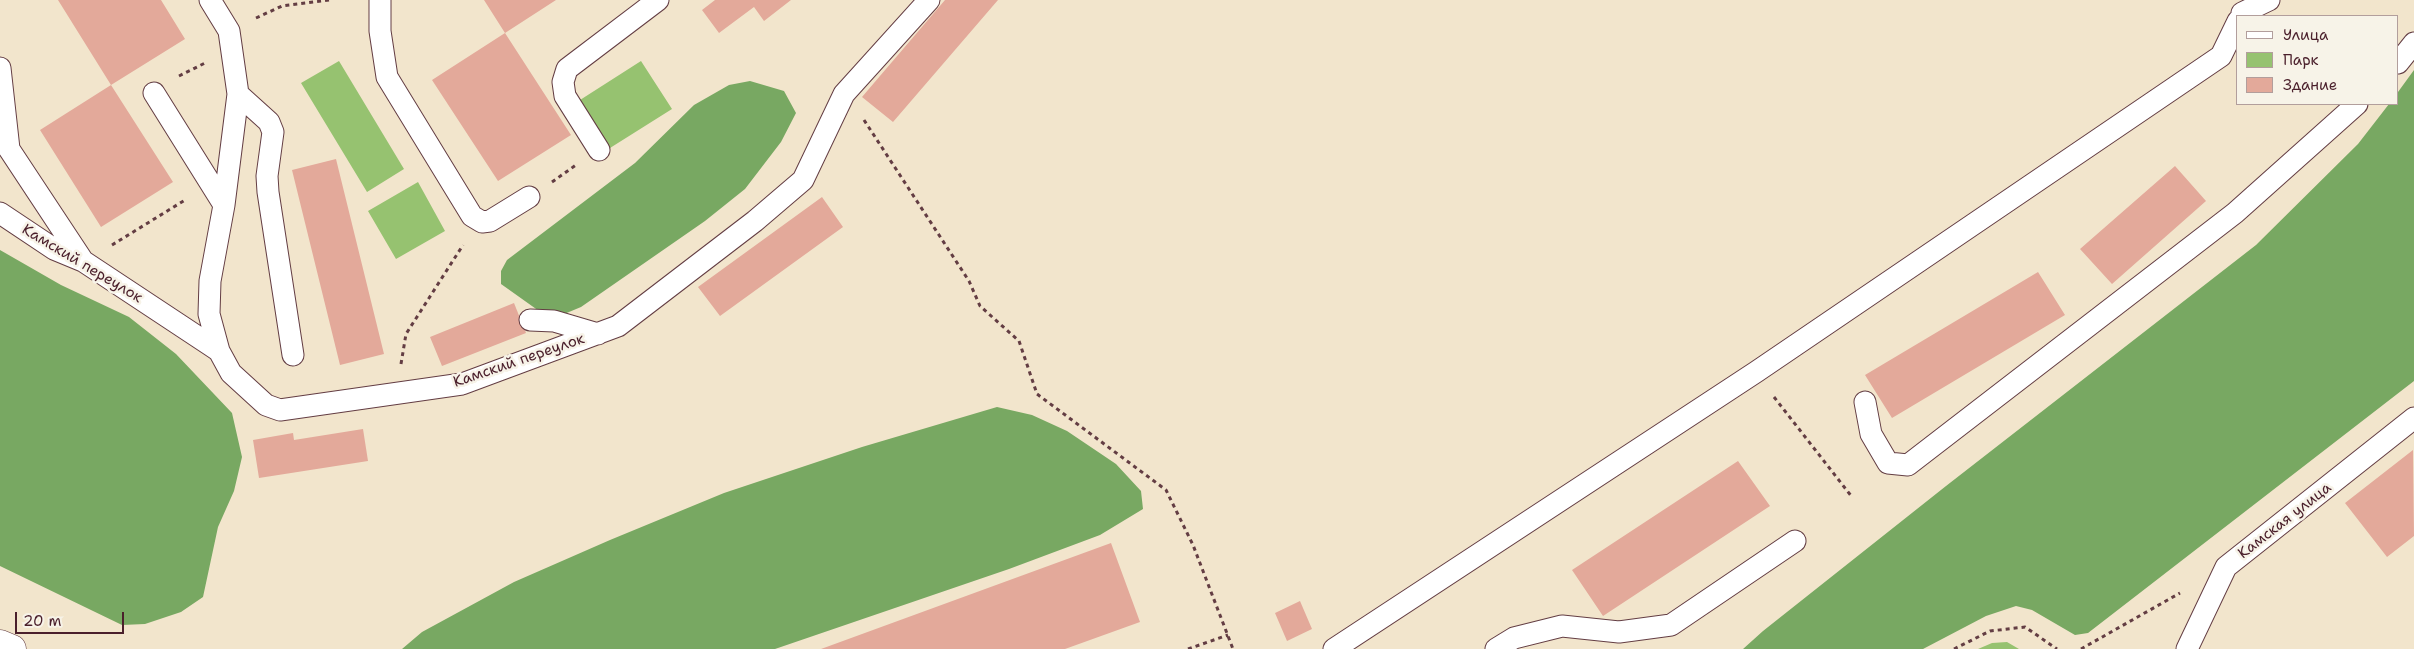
<!DOCTYPE html>
<meta charset="utf-8">
<style>
body{margin:0}
#map{position:relative;width:2414px;height:649px;overflow:hidden;background:#f2e5cc;font-family:"Shantell Sans",sans-serif}
canvas{display:block}
.legend{position:absolute;left:2236px;top:15px;width:162px;height:90px;box-sizing:border-box;background:#f7f3e8;border:1px solid #b29e9c;margin:0;padding:6px 9px;list-style:none;font-size:15px;color:#4a1f2b}
.legend li{display:flex;align-items:center;gap:10px;height:25px}
.legend b{width:25px;border:1px solid #b29e9c}
.scale{position:absolute;left:15px;top:612px;width:109px;height:22px;box-sizing:border-box;border:2px solid #4a1f2b;border-top:0;padding-left:6px;font-size:15px;line-height:18px;white-space:nowrap;color:#4a1f2b;-webkit-text-stroke:4px #f7f3e8;paint-order:stroke}
</style>
<div id="map">
<canvas width="2414" height="649"></canvas>
<ul class="legend">
<li><b style="height:6px;background:#fff"></b>Улица</li>
<li><b style="height:14px;background:#96c270"></b>Парк</li>
<li><b style="height:14px;background:#e3a99a"></b>Здание</li>
</ul>
<div class="scale">20 m</div>
</div>
<script>
const c = document.querySelector('canvas').getContext('2d');
c.lineJoin = 'round';
function fillPath(path, color) { c.fillStyle = color; c.fill(path, 'evenodd'); }
const toPath = rows => new Path2D(rows.map(r => 'M' + r).join(''));
function trace(path, color, width, dash) { c.strokeStyle = color; c.lineWidth = width; c.lineCap = dash ? 'butt' : 'round'; c.setLineDash(dash || []); c.stroke(path); }
function label(font, color, halo, rows, align = 'center') {
  c.font = font + ' "Shantell Sans",sans-serif'; c.lineWidth = 5; c.setLineDash([]); c.textBaseline = 'middle'; c.strokeStyle = halo; c.fillStyle = color; for (const [text, x, y, turn = 0] of rows) {
    c.save(); c.translate(x, y); c.rotate((+turn || 0) * Math.PI / 180); c.textAlign = isNaN(turn) ? turn : align; if (halo) c.strokeText(text, 0, 0); c.fillText(text, 0, 0); c.restore();
  }
}
const green = toPath([
 [339,61,404,169,367,192,301,83],
 [641,61,672,109,610,148,580,100],
 [418,182,445,231,396,259,368,211],
 [2007,642,2019,649,1978,649,1992,643]
]);
const forest = toPath([
 [2414,70,2414,381,2088,633,2075,635,2032,610,2016,606,1986,616,1923,649,1743,649,1763,631,1946,486,2256,245,2358,144,2389,104,2398,104,2398,92],
 [750,81,784,91,796,113,781,142,745,189,705,221,581,307,557,317,539,311,501,284,501,271,507,260,635,163,694,105,729,85],
 [0,250,61,285,129,317,176,354,232,413,242,457,234,491,218,527,203,597,181,612,145,624,122,625,0,566],
 [997,407,1032,415,1067,431,1116,464,1141,491,1143,509,1100,535,1009,569,775,649,402,649,422,632,514,582,610,540,724,493,862,447]
]);
const building = toPath([
 [58,0,161,0,185,39,111,85],
 [484,0,556,0,505,33],
 [715,0,791,0,764,21,754,7,719,33,702,10],
 [945,0,998,0,893,122,862,97],
 [505,33,571,135,498,181,432,80],
 [111,85,173,182,101,227,40,130],
 [336,159,384,354,340,365,292,170],
 [2175,166,2206,201,2112,284,2080,249],
 [822,197,843,227,720,316,698,287],
 [2038,272,2065,315,1892,418,1865,375],
 [514,303,526,333,442,366,430,337],
 [363,429,368,461,259,478,253,440,293,433,294,440],
 [2413,450,2414,536,2387,557,2345,503],
 [1738,461,1770,506,1603,616,1572,570],
 [1111,543,1140,622,1065,649,821,649],
 [1300,601,1312,629,1287,641,1275,613]
]);
const path = toPath([
 [256,18,282,6,330,0],
 [179,76,205,63],
 [864,120,969,281,980,306,1019,341,1037,394,1166,490,1193,545,1233,649],
 [552,182,576,165],
 [112,245,185,200],
 [401,364,406,334,463,245],
 [1774,397,1852,497],
 [1188,649,1228,635],
 [1954,649,1990,631,2025,627,2057,649],
 [2081,649,2180,593]
]);
const lane = toPath([
 [210,0,229,31,238,94,224,205,210,281,209,314,219,351],
 [380,0,380,31,387,77,472,216,482,222,490,221,529,197],
 [2242,13,2269,0],
 [2398,63,2414,43],
 [0,68,9,149,83,261],
 [154,93,224,205],
 [238,94,269,122,273,132,267,176,268,192,293,355],
 [599,150,565,96,563,82,567,69,658,0],
 [0,213,54,249,83,261,210,345,219,351,231,373,266,405,280,410,462,384,618,326,755,221,803,180,844,94,929,0],
 [530,320,554,321,598,334],
 [1865,402,1871,434,1888,463,1908,465,2235,213,2357,104],
 [1334,649,1756,372,2221,56,2238,21],
 [1496,649,1514,638,1562,626,1619,632,1671,625,1795,541],
 [2187,649,2226,567,2414,418]
]);
const primary = toPath([
 [0,644,12,649]
]);
const streetNames = [
 ["Камский переулок",82,264,31],
 ["Камский переулок",519,361,-19],
 ["Камская улица",2285,521,-38]
];
fillPath(green, '#96c270');
fillPath(forest, '#78a862');
fillPath(building, '#e3a99a');
trace(lane, '#633d43', 23);
trace(primary, '#633d43', 29);
trace(path, '#633d43', 3, [4, 4]);
trace(lane, '#fff', 21);
trace(primary, '#fff', 28);
label('15px', '#4a1f2b', '#f7f3e8', streetNames);
</script>
